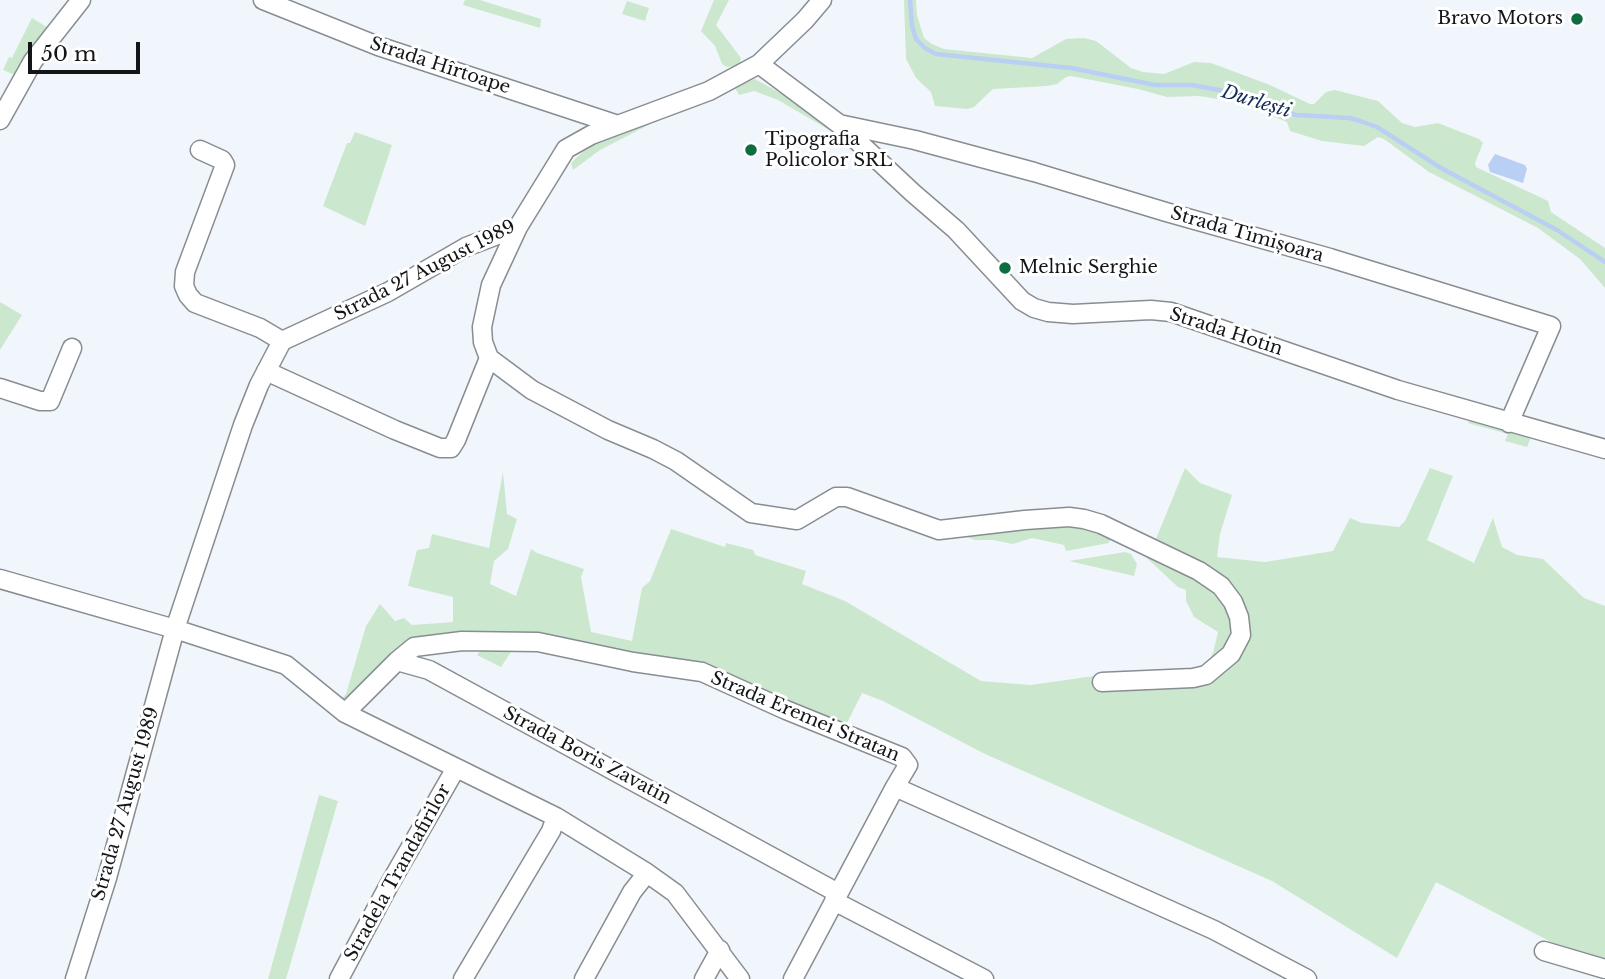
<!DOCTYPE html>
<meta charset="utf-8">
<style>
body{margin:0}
#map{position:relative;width:1605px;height:979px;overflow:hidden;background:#f1f6fc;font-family:"Libre Baskerville",serif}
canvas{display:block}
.scale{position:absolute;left:28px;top:42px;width:112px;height:32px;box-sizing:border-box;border:4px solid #131517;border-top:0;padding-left:9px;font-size:21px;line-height:24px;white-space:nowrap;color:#131517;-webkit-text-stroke:5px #fff;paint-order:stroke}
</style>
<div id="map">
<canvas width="1605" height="979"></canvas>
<div class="scale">50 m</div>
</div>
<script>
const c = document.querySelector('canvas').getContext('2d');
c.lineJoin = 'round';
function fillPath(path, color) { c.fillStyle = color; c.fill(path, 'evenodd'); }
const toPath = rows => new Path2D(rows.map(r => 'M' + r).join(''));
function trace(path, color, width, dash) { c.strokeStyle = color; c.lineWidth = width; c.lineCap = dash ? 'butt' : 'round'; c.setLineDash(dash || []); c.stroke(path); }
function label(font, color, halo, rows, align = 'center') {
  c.font = font + ' "Libre Baskerville",serif'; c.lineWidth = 6; c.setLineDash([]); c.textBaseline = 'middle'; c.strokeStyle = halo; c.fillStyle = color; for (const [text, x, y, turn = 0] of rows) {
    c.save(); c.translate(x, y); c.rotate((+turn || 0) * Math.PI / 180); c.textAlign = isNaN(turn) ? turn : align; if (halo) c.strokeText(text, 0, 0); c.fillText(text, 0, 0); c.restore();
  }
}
const green = toPath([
 [465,0,480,0,541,19,540,28,463,5],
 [714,0,729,0,716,25,741,58,739,66,727,67,722,64,715,46,701,31],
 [904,0,916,0,917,15,924,38,932,44,944,49,1032,58,1066,39,1084,38,1096,41,1131,68,1143,72,1164,74,1194,62,1211,63,1270,85,1310,104,1314,104,1326,92,1335,90,1378,101,1402,123,1415,127,1438,123,1479,139,1483,143,1475,163,1476,167,1548,201,1551,212,1605,248,1605,288,1580,259,1538,228,1429,172,1384,139,1378,137,1364,146,1322,141,1290,131,1287,122,1237,102,1199,96,1167,97,1138,89,1071,76,1066,77,1057,84,1047,86,993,89,974,107,967,109,935,106,931,92,916,78,906,59],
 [627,1,649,8,645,21,622,14],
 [32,18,50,29,17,76,3,70,9,57,12,58],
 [755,79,789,98,836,134,778,100,754,91,739,95,734,86],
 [662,118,600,150,573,170,571,163,586,149,609,136],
 [355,132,392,145,365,226,323,206,347,143,350,143],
 [0,302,22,315,0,350],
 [1472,418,1533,432,1527,447,1505,441,1508,434,1468,423],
 [1185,468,1200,483,1232,495,1220,534,1217,557,1265,562,1333,551,1350,518,1362,523,1399,527,1405,521,1430,468,1453,476,1427,540,1474,563,1493,518,1502,547,1517,555,1543,559,1584,598,1605,606,1605,958,1553,943,1436,882,1397,958,1272,881,985,754,883,701,862,693,845,727,710,668,538,637,410,643,350,701,340,700,346,694,366,626,380,604,395,621,404,618,412,625,453,622,453,597,408,586,417,550,429,548,432,534,489,548,503,472,507,514,517,519,508,549,494,561,490,584,516,596,531,549,537,553,584,569,581,577,591,632,632,641,642,588,650,581,671,529,725,547,726,543,753,550,755,555,806,571,802,584,845,601,981,681,1031,685,1108,674,1203,670,1213,653,1218,632,1194,617,1186,601,1186,590,1178,587,1136,548,1151,551],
 [1086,522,1111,537,1109,543,1066,551,1064,545,1032,538,1013,544,993,540,975,540,964,536,1003,525],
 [1125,552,1131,554,1137,564,1134,576,1069,561],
 [485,645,513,649,501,667,477,655],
 [319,795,338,801,286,979,268,979]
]);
const water = toPath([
 [1495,154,1525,165,1527,169,1523,183,1490,172,1488,165]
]);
const stream = toPath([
 [910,0,912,26,916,39,925,48,936,54,1071,68,1155,85,1192,85,1241,94,1281,111,1296,115,1350,118,1363,122,1377,127,1441,168,1557,230,1605,262]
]);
const minor = toPath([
 [263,0,378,46,618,125],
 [759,64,839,124,913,193,956,230,1022,301,1034,308,1048,312,1073,314,1151,310,1171,312,1398,390,1605,449],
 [0,120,33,61,81,0],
 [839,124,915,140,1034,172,1166,212,1330,258,1551,326,1509,423],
 [200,150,222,160,225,165,185,272,184,286,188,295,195,303,260,328,282,341],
 [489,358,532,390,608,430,653,449,676,461,751,513,797,520,836,497,847,497,939,530,1025,520,1069,517,1084,519,1101,524,1199,571,1221,586,1233,602,1239,617,1241,635,1231,654,1206,675,1193,678,1102,682],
 [266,371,395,430,440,448,451,448,456,440,489,358,483,342,482,327,491,285,518,227,566,149,591,135,709,91,759,64,805,20,822,0],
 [0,388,40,401,50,401,72,348],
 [0,579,175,629,286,665,345,713,556,817,647,873,675,893,740,979],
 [397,661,414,647,462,641,538,642,633,662,702,672,786,710,902,757,908,765,895,787,1214,930,1307,979],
 [345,713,397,661,429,670,838,893],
 [834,901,984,979],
 [1544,951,1605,969],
 [75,979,107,878,175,629,243,425,259,385,282,341,388,292,466,247,518,227],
 [339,979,389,885,456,768],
 [463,979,551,831,556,817],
 [584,979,632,892,647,873],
 [704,979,720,950],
 [793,979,895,787]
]);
const markers = [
 [1577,19,7,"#0e6c41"],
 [751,150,7,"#0e6c41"],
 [1005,268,7,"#0e6c41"]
];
const poiNames = [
 ["Bravo Motors",1563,19,"right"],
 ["Tipografia",765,140],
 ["Policolor SRL",765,161],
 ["Melnic Serghie",1019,268]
];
const streetNames = [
 ["Strada Hîrtoape",440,66,18],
 ["Strada Timișoara",1247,235,16],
 ["Strada 27 August 1989",425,271,-27],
 ["Strada Hotin",1226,332,18],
 ["Strada Eremei Stratan",805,717,23],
 ["Strada Boris Zavatin",587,756,28],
 ["Strada 27 August 1989",126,804,-74],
 ["Stradela Trandafirilor",398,873,-61]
];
const waterNames = [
 ["Durlești",1256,102,17]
];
fillPath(green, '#cbe8ce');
fillPath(water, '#b9cff3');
trace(stream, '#b9cff3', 4.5);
trace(minor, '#888d92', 21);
trace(minor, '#fff', 18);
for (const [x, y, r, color] of markers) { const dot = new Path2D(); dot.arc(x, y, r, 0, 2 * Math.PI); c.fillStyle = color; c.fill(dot); trace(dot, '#fff', 2.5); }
label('18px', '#131517', '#fff', poiNames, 'left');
label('18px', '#131517', '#fff', streetNames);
label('italic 19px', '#142e5a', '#fff', waterNames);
</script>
